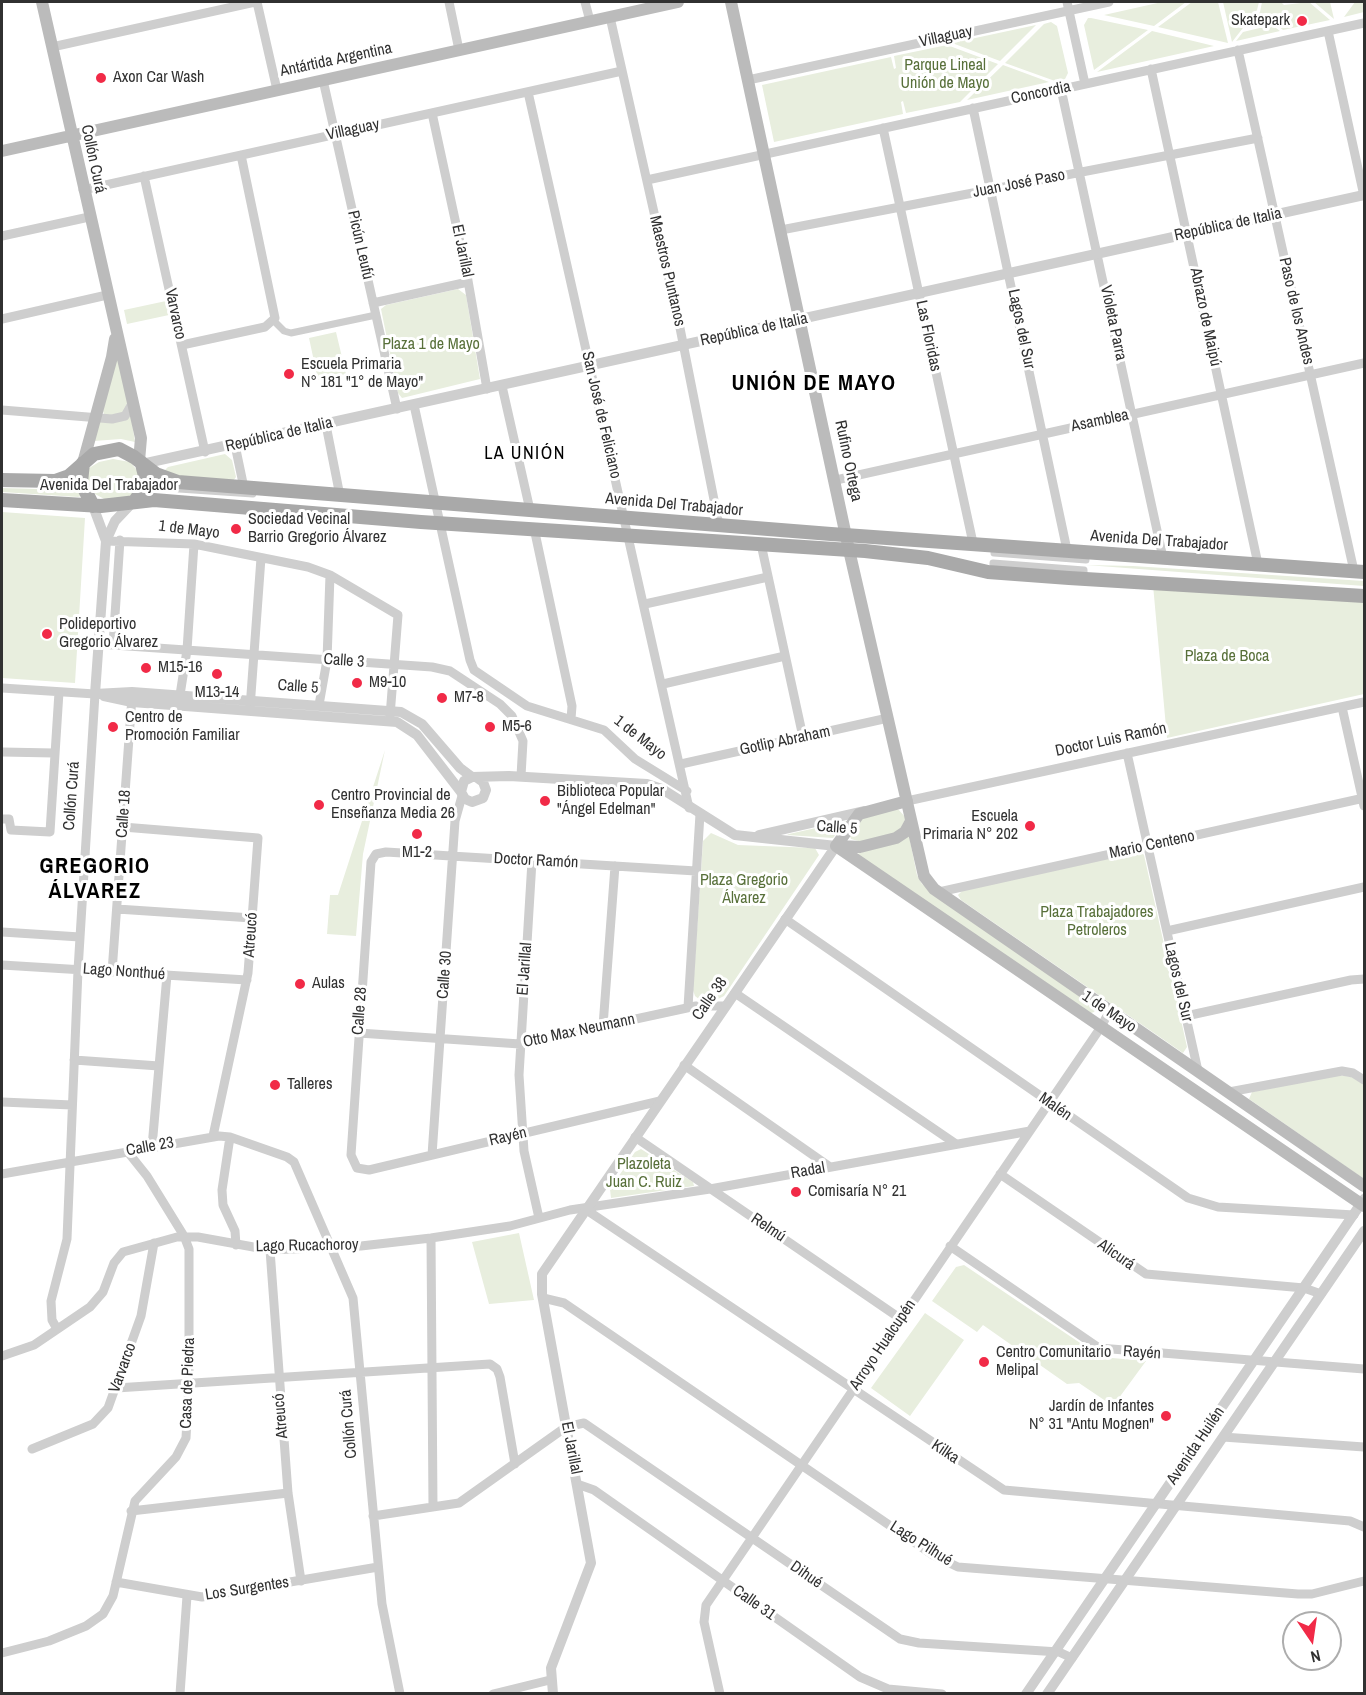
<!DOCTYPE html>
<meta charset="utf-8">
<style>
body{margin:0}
#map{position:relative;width:1366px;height:1695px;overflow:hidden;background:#fff;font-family:"Archivo Narrow",sans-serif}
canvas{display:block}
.frame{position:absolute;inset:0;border:3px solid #313131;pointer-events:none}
.north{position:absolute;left:1282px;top:1611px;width:60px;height:60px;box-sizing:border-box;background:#fff;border:2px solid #adadad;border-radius:50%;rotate:167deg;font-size:16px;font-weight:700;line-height:24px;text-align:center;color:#313131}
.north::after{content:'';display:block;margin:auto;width:21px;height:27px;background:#f12a47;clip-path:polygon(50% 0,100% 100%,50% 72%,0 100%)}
</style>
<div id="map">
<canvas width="1366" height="1695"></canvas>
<div class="frame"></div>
<div class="north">N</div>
</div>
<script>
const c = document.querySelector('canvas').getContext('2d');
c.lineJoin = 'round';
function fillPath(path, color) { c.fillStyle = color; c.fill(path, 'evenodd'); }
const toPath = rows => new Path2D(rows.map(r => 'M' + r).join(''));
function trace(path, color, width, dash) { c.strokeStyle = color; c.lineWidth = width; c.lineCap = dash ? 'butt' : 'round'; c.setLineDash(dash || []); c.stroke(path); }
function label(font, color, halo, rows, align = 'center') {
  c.font = font + ' "Archivo Narrow",sans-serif'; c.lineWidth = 6; c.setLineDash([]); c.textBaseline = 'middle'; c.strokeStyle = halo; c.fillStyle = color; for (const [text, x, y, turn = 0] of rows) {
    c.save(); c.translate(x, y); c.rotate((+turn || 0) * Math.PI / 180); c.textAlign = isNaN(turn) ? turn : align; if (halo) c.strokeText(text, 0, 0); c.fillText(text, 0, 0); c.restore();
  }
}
const green = toPath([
 [1162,2,1186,2,1154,26,1104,15],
 [1192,2,1218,2,1228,43,1158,27],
 [1223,2,1259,2,1257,10,1232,42],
 [1262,2,1281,2,1284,5,1309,2,1330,20,1283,30,1273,22,1246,28,1260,12],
 [1314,2,1330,2,1334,19],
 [1355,2,1364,2,1364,12,1344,17],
 [1088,18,1091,18,1148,30,1094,70,1084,25],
 [1051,22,1057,26,1068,73,1065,79,1055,81,1005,63,1044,24],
 [1036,25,1000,61,952,43],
 [1272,25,1280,31,1236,41,1243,32],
 [1152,31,1214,46,1097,72],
 [947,45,998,64,960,102,906,113,903,101,901,102,903,114,774,142,762,85,891,57,894,69,896,68,894,56],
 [1003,65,1049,82,967,100],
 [458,289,466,295,480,379,402,398,398,393,381,309,386,305],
 [166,301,169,315,127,324,124,310],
 [336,332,346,374,318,380,309,338],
 [117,352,128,403,124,413,114,416,104,414,103,411],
 [131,416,135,442,121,439,94,441,98,422],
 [225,454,232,460,236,477,233,481,175,478,164,471,168,467],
 [113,459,130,462,142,476,138,490,128,498,106,500,95,494,87,484,89,468,99,462],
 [75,479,81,496,78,497,2,492,2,488,37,489],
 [2,512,85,518,75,683,2,678],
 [1086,565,1133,566,1364,581,1364,586],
 [1153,585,1364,600,1364,694,1167,738],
 [385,750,363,854,356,936,327,934,330,895,338,895],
 [898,809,906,818,899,832,862,842,851,839,849,834,859,819],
 [847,821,833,838,787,835,789,834],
 [711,833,738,845,815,848,819,855,724,996,718,999,700,1000,695,996,693,990,703,841],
 [909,836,917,875,922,884,1097,1007,1094,1012,1091,1013,857,854],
 [1140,851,1144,855,1187,1047,1183,1053,961,900,958,895,962,891],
 [1338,1075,1354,1077,1364,1084,1364,1179,1249,1099,1252,1092],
 [641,1149,693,1182,694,1186,611,1198,610,1189,635,1152],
 [519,1233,534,1300,489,1304,472,1242],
 [964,1265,1101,1357,1146,1361,1113,1406,1079,1383,1067,1384,983,1325,977,1332,932,1301,956,1267],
 [925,1313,964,1340,910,1416,871,1388]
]);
const pedestrian = toPath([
 [274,321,284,331,291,333,376,315],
 [164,482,177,486,253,494,179,489,164,482],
 [995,548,1086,556,1086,560,994,553,995,548],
 [993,563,1084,570,1084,575,993,567,993,563]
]);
const minor = toPath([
 [257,2,277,90],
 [449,2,459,50],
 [585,2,590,21],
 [1067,2,1085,84],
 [610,17,680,328,719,525],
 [1328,31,1364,196],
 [52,47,255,2],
 [1238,50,1354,571],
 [1151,69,1258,564],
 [323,80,397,409],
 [748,80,1109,2],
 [1061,89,1163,558],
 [528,92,689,808],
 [973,108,1067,550],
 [432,113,467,275,487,389],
 [883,128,973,543],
 [144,176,205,452],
 [647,180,1364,23],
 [83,190,622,71],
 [781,230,1258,138],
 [2,236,89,217],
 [373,303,468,282],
 [2,319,107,295],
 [182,345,265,327,275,318,241,155],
 [502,386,530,510],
 [414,405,470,660,474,670,527,706,604,730,635,759,687,791],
 [2,410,112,419,125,416,133,402],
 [326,425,340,496],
 [235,445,244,488],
 [836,480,1364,363],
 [534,528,572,706,571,719],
 [106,541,194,544,308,567,330,575,398,615,390,716],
 [761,544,803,737],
 [645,604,768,577],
 [99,644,432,667,450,671,500,704,512,716,523,741,521,776],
 [113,645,120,540],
 [663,684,785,656],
 [2,688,95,694,78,970,67,1239,51,1301,52,1320,57,1329],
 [180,695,187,650,194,544],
 [319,705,327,660,330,575],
 [1342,707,1364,806],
 [250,708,261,558],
 [2,752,54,753],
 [1127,753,1198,1071],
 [681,764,888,718],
 [907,801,1364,702],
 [2,819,9,819,11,830,50,832,59,692],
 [123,827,258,838,248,973,213,1136],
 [532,861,519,1075,524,1151,539,1218],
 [939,892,1364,798],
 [117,909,252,918],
 [785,919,1188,1198,1218,1207,1354,1215],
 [1167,931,1364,887],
 [2,932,80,937],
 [2,965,247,980],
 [112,972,132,697],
 [735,993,956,1144],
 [688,1007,700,814],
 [1186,1016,1351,980,1364,979],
 [603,1026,615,866],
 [359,1033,520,1044,696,1006,725,1006],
 [74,1060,159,1066],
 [684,1065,830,1167],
 [1229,1092,1342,1071,1353,1073,1364,1080],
 [660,1101,369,1170,357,1168,351,1155,371,862,376,854,386,852,696,871],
 [2,1102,72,1105],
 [230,1137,222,1190,223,1205,235,1231,236,1245],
 [635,1137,901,1319],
 [152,1147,167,975],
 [432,1155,455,821,462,796],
 [2,1174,219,1136,230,1137,287,1157,294,1162,353,1298,382,1604,400,1694],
 [1000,1174,1146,1274,1304,1288,1321,1294],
 [585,1209,1004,1490,1350,1521,1364,1527],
 [431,1238,433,1507],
 [950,1246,1099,1348,1364,1369],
 [270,1250,288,1493,301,1581],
 [543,1298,564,1303,933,1555,958,1567,1298,1594,1312,1594,1364,1581],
 [2,1356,34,1345,90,1307,103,1292,114,1263,123,1252,177,1237,198,1237,270,1250,361,1246,431,1238,510,1226,570,1210,710,1189,1030,1131],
 [116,1388,490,1364,497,1369,500,1377,515,1464],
 [1223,1437,1364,1447],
 [32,1449,93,1424,108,1408,141,1316,154,1243],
 [577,1484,594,1490,860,1677,888,1689,942,1694],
 [131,1511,288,1493],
 [373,1516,459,1503,566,1427,584,1423,900,1639,919,1643,1059,1652,1072,1658],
 [116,1582,202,1597,378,1567],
 [2,1653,49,1641,86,1626,103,1614,113,1596,135,1501,176,1457,186,1438,189,1383,189,1249,184,1236,147,1176,127,1151],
 [180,1694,187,1596],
 [493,1694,550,1680],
 [720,1694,704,1622,706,1605,1101,1027,1110,1010]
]);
const tertiary = toPath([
 [142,464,1364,195],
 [93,506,106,541,95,694],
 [106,541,115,521,132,503],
 [95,694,132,692,401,712,422,724,460,768,472,777],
 [104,696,132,702,397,722,417,735,461,792],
 [476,777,483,782,486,790,483,798,472,802,465,799,461,792,464,781,472,777,509,776,647,784,662,789,735,835,836,846,542,1274,542,1294,591,1563,551,1668,553,1694],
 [759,835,864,811],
 [1026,1694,1364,1199],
 [1047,1694,1364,1231]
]);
const secondary = toPath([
 [42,2,141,438,139,461],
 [731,2,849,550,924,876,934,889,1364,1186],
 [2,151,678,2],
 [83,463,112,357,115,339],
 [836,846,1364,1206],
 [836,846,859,814,907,801],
 [840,846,860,847,896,838,905,832,911,821]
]);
const primary = toPath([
 [83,463,81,482,93,506],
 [2,480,55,481,69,476,94,454,119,449,134,457,156,474,178,482,831,534,1364,572],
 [2,500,101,506,154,500,421,522,865,551,928,558,988,572,1069,578,1364,596],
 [134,502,147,484,142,464]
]);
const markers = [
 [1302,21,6,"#f12a47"],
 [101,78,6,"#f12a47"],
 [289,374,6,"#f12a47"],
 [236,529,6,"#f12a47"],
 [47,634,6,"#f12a47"],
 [146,668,6,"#f12a47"],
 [217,674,6,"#f12a47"],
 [357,683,6,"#f12a47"],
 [442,698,6,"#f12a47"],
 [113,727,6,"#f12a47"],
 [490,727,6,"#f12a47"],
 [545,801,6,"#f12a47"],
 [319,805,6,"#f12a47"],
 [1030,826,6,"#f12a47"],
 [417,834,6,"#f12a47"],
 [300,984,6,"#f12a47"],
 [275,1085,6,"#f12a47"],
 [796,1192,6,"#f12a47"],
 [984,1362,6,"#f12a47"],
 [1166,1416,6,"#f12a47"]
];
const poiNames = [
 ["Skatepark",1290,21,"right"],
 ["Axon Car Wash",113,78],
 ["Escuela Primaria",301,365],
 ["N° 181 \"1° de Mayo\"",301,383],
 ["Sociedad Vecinal",248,520],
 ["Barrio Gregorio Álvarez",248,538],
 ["Polideportivo",59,625],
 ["Gregorio Álvarez",59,643],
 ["M15-16",158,668],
 ["M9-10",369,683],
 ["M13-14",217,693,"center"],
 ["M7-8",454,698],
 ["Centro de",125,718],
 ["Promoción Familiar",125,736],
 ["M5-6",502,727],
 ["Biblioteca Popular",557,792],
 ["\"Ángel Edelman\"",557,810],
 ["Centro Provincial de",331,796],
 ["Enseñanza Media 26",331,814],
 ["Escuela",1018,817,"right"],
 ["Primaria N° 202",1018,835,"right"],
 ["M1-2",417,853,"center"],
 ["Aulas",312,984],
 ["Talleres",287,1085],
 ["Comisaría N° 21",808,1192],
 ["Centro Comunitario",996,1353],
 ["Melipal",996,1371],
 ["Jardín de Infantes",1154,1407,"right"],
 ["N° 31 \"Antu Mognen\"",1154,1425,"right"]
];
const streetNames = [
 ["Villaguay",946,37,-12],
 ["Antártida Argentina",336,60,-12],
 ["Concordia",1041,93,-12],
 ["Villaguay",353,130,-12],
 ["Collón Curá",93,159,78],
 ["Juan José Paso",1019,184,-11],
 ["República de Italia",1228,225,-12],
 ["Picún Leufú",360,245,77],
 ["El Jarillal",462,251,78],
 ["Maestros Puntanos",667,271,77],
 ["Paso de los Andes",1296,311,77],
 ["Varvarco",175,314,78],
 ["Abrazo de Maipú",1205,317,78],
 ["Violeta Parra",1113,323,78],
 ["Lagos del Sur",1021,329,78],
 ["República de Italia",754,330,-12],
 ["Las Floridas",928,336,78],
 ["San José de Feliciano",601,415,77],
 ["Asamblea",1100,421,-12],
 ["República de Italia",279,435,-13],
 ["Rufino Ortega",848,461,78],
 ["Avenida Del Trabajador",109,486],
 ["Avenida Del Trabajador",674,505,5],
 ["1 de Mayo",189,530,7],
 ["Avenida Del Trabajador",1159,541,4],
 ["Calle 3",344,661,4],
 ["Calle 5",298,687,4],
 ["1 de Mayo",640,738,38],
 ["Doctor Luis Ramón",1111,740,-12],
 ["Gotlip Abraham",785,741,-12],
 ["Collón Curá",72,796,-86],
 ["Calle 18",124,814,-86],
 ["Calle 5",837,828,4],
 ["Mario Centeno",1152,845,-12],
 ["Doctor Ramón",536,861,3],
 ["Atreucó",251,935,-86],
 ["El Jarillal",525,969,-86],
 ["Lago Nonthué",124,972,4],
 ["Calle 30",445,975,-86],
 ["Lagos del Sur",1178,982,77],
 ["Calle 38",710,999,-55],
 ["Calle 28",360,1011,-86],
 ["1 de Mayo",1109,1012,34],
 ["Otto Max Neumann",579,1031,-12],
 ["Malén",1055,1107,35],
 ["Rayén",508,1137,-13],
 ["Calle 23",150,1147,-10],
 ["Radal",808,1171,-10],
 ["Relmú",768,1228,34],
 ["Lago Rucachoroy",307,1246,-1],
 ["Alicurá",1116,1255,35],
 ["Arroyo Hualcupén",883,1345,-56],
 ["Rayén",1142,1353,4],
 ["Varvarco",123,1368,-70],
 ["Casa de Piedra",188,1383,-88],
 ["Atreucó",281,1416,-95],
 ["Collón Curá",349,1424,-95],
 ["Avenida Huilén",1196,1446,-56],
 ["El Jarillal",571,1448,79],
 ["Kilka",945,1452,34],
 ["Lago Pilhué",921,1544,32],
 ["Dihué",806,1575,35],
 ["Los Surgentes",247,1589,-9],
 ["Calle 31",754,1603,35]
];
const parkNames = [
 ["Parque Lineal",945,66],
 ["Unión de Mayo",945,84],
 ["Plaza 1 de Mayo",431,345],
 ["Plaza de Boca",1227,657],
 ["Plaza Gregorio",744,881],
 ["Álvarez",744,899],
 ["Plaza Trabajadores",1097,913],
 ["Petroleros",1097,931],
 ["Plazoleta",644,1165],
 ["Juan C. Ruiz",644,1183]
];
const neighbourhoodNames = [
 ["LA UNIÓN",525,454]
];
const districtNames = [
 ["UNIÓN DE MAYO",814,384],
 ["GREGORIO",95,867],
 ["ÁLVAREZ",95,892]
];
fillPath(green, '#e8eede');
trace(pedestrian, '#cecece', 7);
trace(minor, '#cecece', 9);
trace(tertiary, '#cecece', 10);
trace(secondary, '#bbb', 12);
trace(primary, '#a9a9a9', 14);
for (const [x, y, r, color] of markers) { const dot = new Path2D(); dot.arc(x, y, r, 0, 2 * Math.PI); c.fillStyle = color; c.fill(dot); trace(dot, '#fff', 2); }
label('16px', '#313131', '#fff', poiNames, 'left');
label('16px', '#313131', '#fff', streetNames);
label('16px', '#58703a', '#fff', parkNames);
c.letterSpacing = '1.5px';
label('18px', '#000', '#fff', neighbourhoodNames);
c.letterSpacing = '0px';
c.letterSpacing = '1.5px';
label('bold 22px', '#000', '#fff', districtNames);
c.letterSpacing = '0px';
</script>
